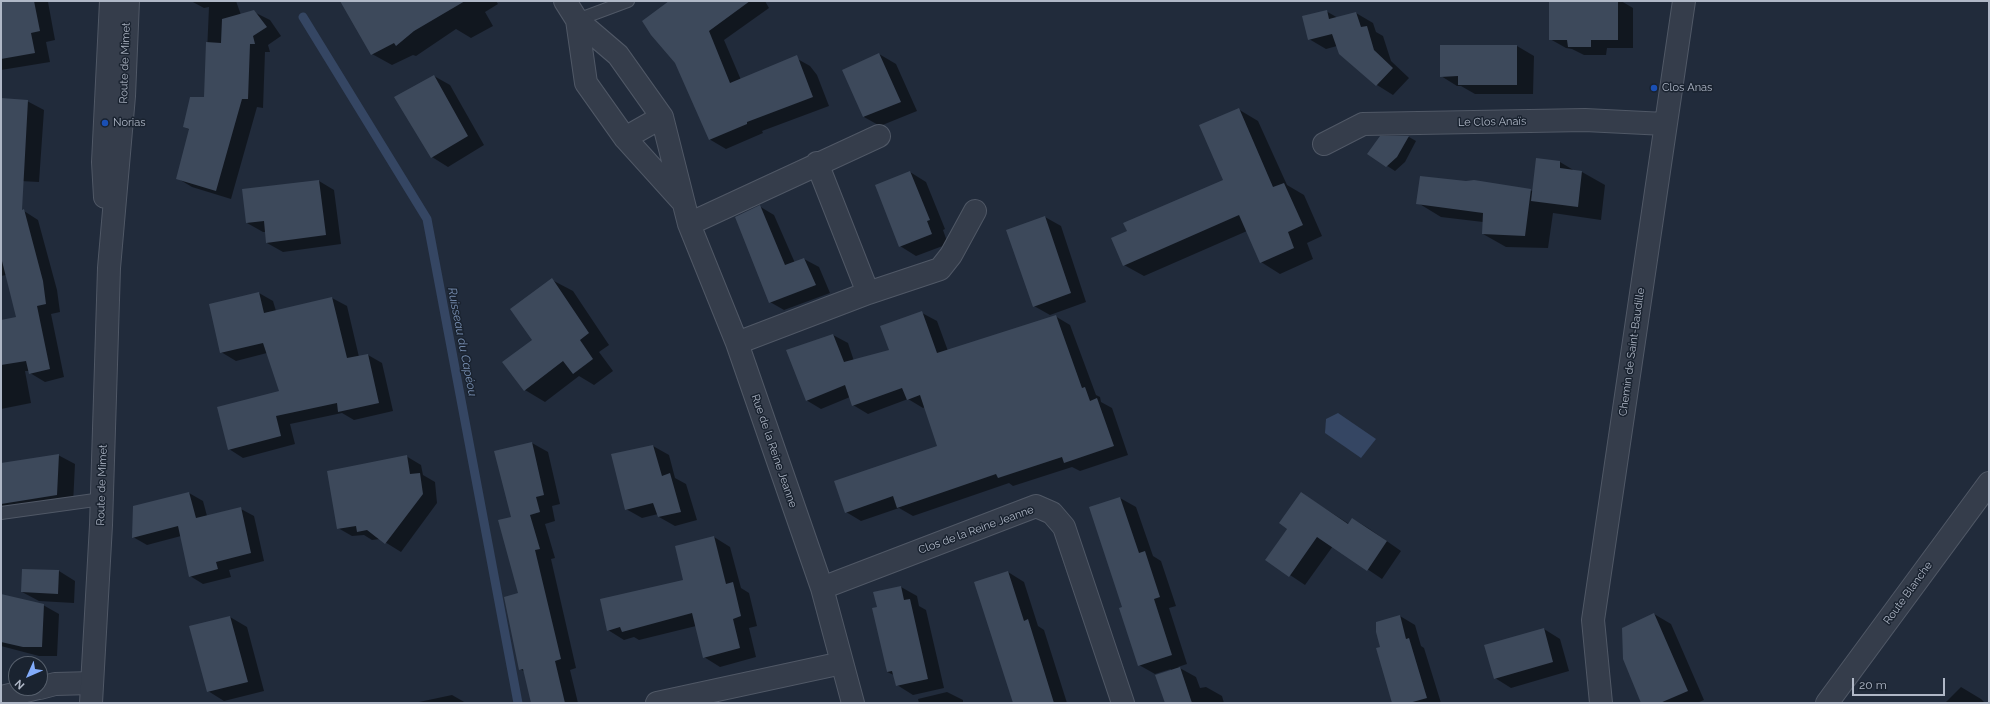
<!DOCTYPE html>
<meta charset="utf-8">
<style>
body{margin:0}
#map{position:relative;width:1990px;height:704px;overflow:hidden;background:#212b3b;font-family:Raleway,sans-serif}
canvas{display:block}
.frame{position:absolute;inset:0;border:2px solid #b0b8c7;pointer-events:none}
.north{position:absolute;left:8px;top:656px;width:40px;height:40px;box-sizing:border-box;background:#1a2330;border:1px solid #565f6c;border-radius:50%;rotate:225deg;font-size:11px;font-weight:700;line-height:16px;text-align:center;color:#b0b8c7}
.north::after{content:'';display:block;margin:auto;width:14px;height:18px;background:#82acfb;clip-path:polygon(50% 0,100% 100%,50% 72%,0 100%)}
.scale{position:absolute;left:1852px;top:678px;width:93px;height:18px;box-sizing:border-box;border:2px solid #b0b8c7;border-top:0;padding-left:5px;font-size:12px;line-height:14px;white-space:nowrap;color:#b0b8c7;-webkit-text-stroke:3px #1a2330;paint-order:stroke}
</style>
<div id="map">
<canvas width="1990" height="704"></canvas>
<div class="frame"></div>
<div class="north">N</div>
<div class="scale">20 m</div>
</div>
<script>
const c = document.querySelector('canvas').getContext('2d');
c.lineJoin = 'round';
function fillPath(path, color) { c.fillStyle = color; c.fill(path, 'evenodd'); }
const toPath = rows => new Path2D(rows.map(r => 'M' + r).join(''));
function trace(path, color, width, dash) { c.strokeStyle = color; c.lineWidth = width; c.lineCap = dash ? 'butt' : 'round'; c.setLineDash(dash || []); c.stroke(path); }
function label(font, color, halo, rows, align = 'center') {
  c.font = font + ' Raleway,sans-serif'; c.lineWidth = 3; c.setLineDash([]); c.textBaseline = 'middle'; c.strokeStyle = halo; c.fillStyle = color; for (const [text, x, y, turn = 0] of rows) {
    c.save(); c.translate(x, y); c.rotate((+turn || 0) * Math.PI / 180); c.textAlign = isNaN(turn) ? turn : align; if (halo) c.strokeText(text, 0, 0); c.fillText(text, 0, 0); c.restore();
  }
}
const water = toPath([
 [1338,413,1376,439,1361,458,1325,433,1326,419]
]);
const shadow = toPath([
 [1,1,48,2,55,40,46,42,50,62,1,70],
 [191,1,236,1,241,15,254,12,270,20,281,36,268,45,270,52,265,52,263,108,257,107,231,199,192,187,177,178,190,130,184,127,205,98,209,7,204,8],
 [341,1,496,1,498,4,485,12,493,26,471,38,456,29,416,56,413,55,392,65,372,54],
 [696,1,765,1,769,8,724,40,741,80,794,57,810,66,817,75,829,106,762,131,763,133,726,149,709,139],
 [1567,1,1621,1,1633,8,1633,48,1607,48,1606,55,1584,55,1572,49,1566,48,1550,39],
 [1326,11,1338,18,1356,13,1373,23,1376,32,1383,36,1391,61,1409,78,1393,95,1377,85,1340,54,1337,46,1326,49,1309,39],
 [1441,46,1517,46,1534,56,1533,94,1475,94,1461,86,1457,86,1441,76],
 [879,54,896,64,917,111,880,126,864,117],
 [434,76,450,85,484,145,448,167,432,157,396,98],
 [1,99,27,101,44,110,39,182,1,180],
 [1238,109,1258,121,1287,185,1304,195,1322,236,1307,243,1313,259,1280,274,1261,262,1247,231,1144,276,1124,265,1225,180],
 [1409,137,1416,141,1405,162,1395,171,1369,154],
 [1537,160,1560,162,1575,171,1582,172,1605,185,1601,220,1553,213,1548,248,1506,247,1483,234,1483,222,1441,217,1418,203,1466,182,1474,181,1533,191],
 [910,172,926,182,945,229,943,230,948,244,916,256,900,246],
 [319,181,334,190,341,244,283,252,267,243,266,232,263,232,247,223],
 [759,206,774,215,795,263,804,259,819,267,830,293,784,310,770,302],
 [24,211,38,220,57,290,60,312,51,314,64,377,45,382,30,373,30,371,25,371,31,403,1,409,1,321,17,318,6,275,1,276,1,213],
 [1045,217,1061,226,1086,302,1050,315,1034,306],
 [552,280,573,291,609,345,599,352,613,371,594,385,579,376,545,402,525,390,533,340],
 [259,293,273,301,276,311,332,298,347,306,359,357,368,355,382,363,393,411,354,420,342,413,290,424,295,444,243,458,229,449,280,391,267,353,236,361,221,352],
 [922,313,937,321,948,351,1055,316,1070,325,1096,395,1100,397,1101,402,1112,408,1128,455,1080,471,1072,467,1013,486,1009,483,913,516,899,508,861,521,846,512,938,447,925,407,923,408,908,399,868,414,853,405,850,397,821,409,806,400,833,335,848,343,854,361,890,351],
 [532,443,548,452,560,504,552,506,555,521,545,524,555,558,551,559,576,668,570,670,578,703,532,703,525,672,520,669,520,594,513,518],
 [653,446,669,455,675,478,686,484,697,520,675,526,659,517,658,514,642,518,626,509],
 [58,455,75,464,73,504,1,512,1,464],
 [406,456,421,465,423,475,435,482,437,503,401,552,380,539,372,540,364,535,352,536,338,528],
 [189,493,203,501,207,516,241,509,254,516,264,561,229,570,231,577,203,584,190,576,181,536,147,545,133,537],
 [1301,493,1349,524,1353,519,1368,528,1401,551,1382,579,1333,546,1305,585,1266,559,1288,528],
 [1120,498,1136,507,1153,556,1161,561,1176,606,1169,608,1187,664,1178,667,1196,677,1200,688,1206,687,1222,696,1224,703,1166,703,1171,669,1155,674,1139,665,1123,607],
 [714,537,730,547,741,588,749,593,757,626,749,628,756,657,720,667,704,657,696,626,639,640,634,637,624,640,608,630,685,581],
 [23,570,59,571,75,581,74,603,39,601,22,592],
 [1008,572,1024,582,1038,626,1044,630,1067,703,1014,703],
 [901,587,917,596,919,606,926,610,944,688,913,695,897,685,894,675,887,672,878,607],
 [1,595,43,605,59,614,57,656,39,656,1,646],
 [1654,614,1671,624,1704,700,1697,703,1642,703],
 [1400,616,1415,625,1421,646,1424,648,1441,703,1393,703,1381,648],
 [230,617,247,627,264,691,224,701,208,691],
 [1544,629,1560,639,1569,671,1511,688,1495,678],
 [1961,687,1981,699,1985,703,1945,703],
 [947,692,963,700,963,703,919,703,918,699],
 [452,695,466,703,419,703,419,702]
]);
const stream = toPath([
 [303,17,427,219,518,703]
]);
const building = toPath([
 [1,1,34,1,40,31,31,33,35,53,1,59],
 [340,1,465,1,414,31,396,46,394,43,371,55],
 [669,1,750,1,709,31,730,83,797,55,813,97,747,122,747,124,709,140,675,63,651,35,642,21],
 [1566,1,1618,1,1618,40,1591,40,1591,47,1568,47,1567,40,1549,40,1549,2],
 [254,10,267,27,253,36,255,44,250,44,248,99,242,99,216,191,176,179,189,129,183,127,190,97,204,97,206,42,221,43,222,19],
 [1327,10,1329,19,1356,12,1361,27,1367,26,1374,50,1393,68,1376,86,1339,54,1332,34,1308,40,1302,16],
 [1440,45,1517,45,1517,85,1458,85,1458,76,1440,77],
 [879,53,901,102,863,117,842,70],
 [434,75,468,136,431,158,394,97],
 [1,98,28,100,22,210,24,209,43,281,46,304,37,306,50,369,29,374,26,361,1,365,1,320,16,317,1,257],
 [1239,108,1273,187,1284,183,1303,225,1288,232,1294,248,1260,263,1239,215,1123,266,1111,238,1127,231,1123,223,1223,180,1199,125],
 [1380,136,1409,136,1397,157,1386,167,1367,154],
 [1536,158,1560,161,1560,168,1582,171,1578,207,1531,201],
 [910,171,930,220,927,221,932,234,899,247,875,185],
 [1420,176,1466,181,1474,180,1531,189,1525,236,1482,234,1483,213,1416,204],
 [319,180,326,235,266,243,264,221,246,223,242,189],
 [760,205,785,265,804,258,816,285,769,303,735,217],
 [1045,216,1071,293,1033,307,1006,230],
 [552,278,589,333,580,340,593,359,573,374,563,361,524,391,502,362,532,340,510,309],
 [259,292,264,313,332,297,347,358,368,354,379,403,338,412,337,403,276,416,281,436,228,450,217,407,279,391,263,343,220,353,209,304],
 [922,311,937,353,1056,315,1082,388,1085,387,1090,401,1097,398,1114,446,1064,463,1062,457,998,478,996,474,897,508,893,496,845,513,834,481,937,446,920,395,907,400,902,388,852,406,845,385,806,401,786,350,833,334,844,362,889,350,880,326],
 [532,442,544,495,536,497,540,512,530,515,540,549,535,550,561,659,555,661,565,703,531,703,523,669,519,670,504,597,518,593,498,520,511,517,494,451],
 [653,445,662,476,670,473,681,512,658,517,653,503,625,510,611,454],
 [59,454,57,495,1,504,1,463],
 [407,455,410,474,420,473,423,494,385,544,367,530,357,532,356,526,337,529,327,471],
 [189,492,196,518,241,507,251,553,216,562,218,569,189,577,178,526,132,538,133,506],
 [1301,492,1348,524,1352,518,1387,541,1367,571,1317,537,1289,577,1265,560,1287,529,1279,523],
 [1120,497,1139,553,1145,551,1160,597,1154,599,1172,655,1138,666,1119,608,1122,607,1089,507],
 [714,536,726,584,733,582,741,616,733,619,740,648,703,658,692,613,622,632,620,627,607,631,600,599,683,580,675,546],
 [22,569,59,570,58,594,21,592],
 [1008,571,1024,621,1028,619,1054,703,1013,703,974,582],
 [901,586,904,600,910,599,928,679,896,686,892,671,887,672,872,608,877,607,873,592],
 [1,594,44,604,42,647,23,647,1,642],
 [1654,613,1688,691,1660,703,1641,703,1623,659,1622,628],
 [1400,615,1406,639,1409,638,1427,698,1409,703,1392,703,1376,648,1380,647,1376,632,1376,622],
 [230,616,248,682,207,692,189,626],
 [1544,628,1553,662,1494,679,1484,645],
 [1180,667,1192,703,1165,703,1155,675]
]);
const service = toPath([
 [577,20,628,1],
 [1,513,102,499]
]);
const minor = toPath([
 [565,1,577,20,618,55,662,117,689,224,737,343,822,588,853,703],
 [577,20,586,83,625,138,681,200],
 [625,138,662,117],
 [1324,144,1363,124,1585,120,1665,124],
 [689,224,879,136],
 [868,293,940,269,951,255,975,211],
 [737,343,868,293,817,163],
 [822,588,1036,506,1052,513,1064,527,1123,703],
 [40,688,55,684,92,683],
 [1,697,38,688],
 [657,703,842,663],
 [1601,703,1593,620,1684,1]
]);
const tertiary = toPath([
 [105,197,103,162,111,1],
 [91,703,101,525,109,268,124,96,128,1],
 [1827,703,1989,483]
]);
const markers = [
 [1654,88,4,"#1a4fb4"],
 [105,123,4,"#1a4fb4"]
];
const streetNames = [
 ["Route de Mimet",125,63,-88],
 ["Le Clos Anaïs",1492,122,-1],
 ["Chemin de Saint-Baudille",1632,352,-82],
 ["Rue de la Reine Jeanne",774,451,71],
 ["Route de Mimet",102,485,-88],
 ["Clos de la Reine Jeanne",976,530,-20],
 ["Route Blanche",1908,593,-54]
];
const poiNames = [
 ["Clos Anas",1662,88],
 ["Norias",113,123]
];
const waterNames = [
 ["Ruisseau du Capéou",462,342,79]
];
fillPath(water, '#354663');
fillPath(shadow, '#0007');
trace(stream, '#354663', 9);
fillPath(building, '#3d495b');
trace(service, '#505866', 14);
trace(minor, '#505866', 24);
trace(tertiary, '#505866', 24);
trace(service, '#353d4b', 12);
trace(minor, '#353d4b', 22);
trace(tertiary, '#353d4b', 22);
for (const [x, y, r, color] of markers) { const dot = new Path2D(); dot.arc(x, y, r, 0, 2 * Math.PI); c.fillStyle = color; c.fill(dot); trace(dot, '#1a2330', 1.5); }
label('11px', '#b0b8c7', '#1a2330', streetNames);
label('11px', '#b0b8c7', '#1a2330', poiNames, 'left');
label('italic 12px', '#778eb1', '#1a2330', waterNames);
</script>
